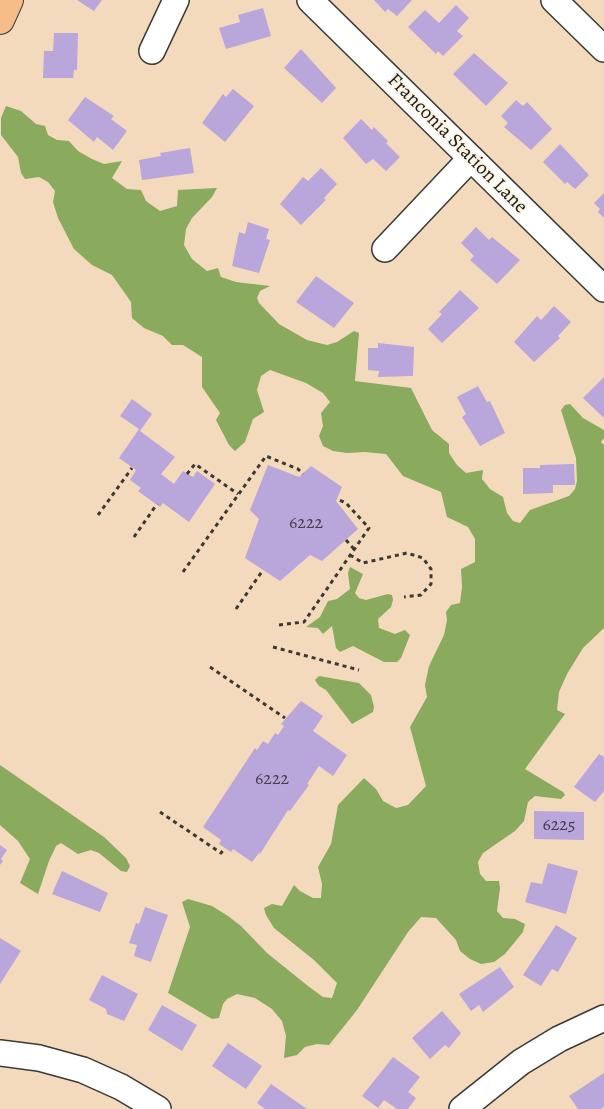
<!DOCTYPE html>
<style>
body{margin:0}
canvas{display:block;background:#f3dabd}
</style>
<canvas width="604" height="1109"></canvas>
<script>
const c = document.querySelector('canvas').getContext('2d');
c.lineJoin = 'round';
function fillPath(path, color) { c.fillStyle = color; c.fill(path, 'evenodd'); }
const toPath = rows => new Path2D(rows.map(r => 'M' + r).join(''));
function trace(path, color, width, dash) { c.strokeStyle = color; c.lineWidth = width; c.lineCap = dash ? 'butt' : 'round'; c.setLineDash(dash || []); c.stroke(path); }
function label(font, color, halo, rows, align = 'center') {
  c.font = font + ' Alegreya,serif'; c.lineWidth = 4; c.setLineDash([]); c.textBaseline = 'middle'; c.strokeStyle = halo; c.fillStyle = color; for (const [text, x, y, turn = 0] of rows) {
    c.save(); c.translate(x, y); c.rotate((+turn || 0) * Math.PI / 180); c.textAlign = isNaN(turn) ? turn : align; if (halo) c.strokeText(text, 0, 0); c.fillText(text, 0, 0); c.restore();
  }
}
const forest = toPath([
 [6,106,21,111,36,124,45,126,48,135,57,140,69,141,78,151,92,159,104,164,122,161,112,178,127,189,141,190,146,201,160,211,177,206,178,190,217,188,212,197,192,218,186,229,184,245,192,259,207,271,218,268,221,277,236,282,270,286,260,291,257,298,259,303,279,324,307,340,327,345,337,342,354,331,359,333,355,381,411,388,432,430,449,444,449,453,457,465,466,473,483,470,482,479,490,489,503,497,507,513,513,521,520,523,530,510,569,496,575,489,577,481,576,458,561,410,565,405,570,404,583,418,604,430,604,438,601,442,604,445,604,628,583,648,567,674,559,692,557,710,565,714,525,769,563,792,565,795,561,799,535,796,528,802,524,821,515,831,483,853,478,862,480,874,486,881,499,881,500,888,497,911,503,918,515,919,525,924,523,932,505,954,494,962,481,964,470,959,460,951,456,940,436,918,421,917,408,932,357,1010,329,1045,317,1044,305,1047,297,1055,284,1058,286,1036,282,1021,272,1009,255,998,237,994,227,999,223,1004,219,1018,212,1019,168,993,190,927,182,902,188,899,212,906,228,916,241,926,267,953,308,986,323,997,332,998,337,983,314,960,274,928,266,915,264,908,272,904,282,906,294,885,300,891,313,898,321,898,322,884,318,867,331,844,338,805,364,778,376,789,383,801,396,808,408,805,426,786,410,727,427,697,425,685,429,666,444,635,447,620,446,612,451,605,460,603,462,587,461,569,475,562,475,539,468,527,447,517,441,492,403,476,386,454,365,452,347,453,333,451,323,446,319,436,323,426,321,413,330,402,323,393,306,383,270,370,261,376,257,390,264,412,253,419,245,442,235,451,229,445,216,420,220,413,202,387,202,357,183,345,172,345,163,336,144,328,132,318,131,302,112,275,92,265,74,249,58,218,53,202,55,191,48,182,39,177,25,179,21,173,18,157,1,135,1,118],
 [350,567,363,574,355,593,359,598,366,600,388,594,392,595,393,600,391,607,378,619,379,628,395,634,405,630,410,635,401,658,397,662,384,662,353,646,340,652,336,648,332,626,323,634,318,628,306,627,320,617,328,601,337,599,350,589,348,573],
 [319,676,359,683,371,695,374,707,373,712,352,724,326,690,319,686,315,680],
 [0,765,104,837,126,858,130,866,127,872,121,871,99,853,91,850,78,854,61,843,56,846,49,861,38,894,20,883,30,859,18,841,0,825]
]);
const building = toPath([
 [77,0,102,0,94,11],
 [374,0,412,0,397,16,388,9,385,12],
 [456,5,469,18,457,31,463,36,443,56,438,51,436,54,408,27,425,10,439,23],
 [263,8,271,36,226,49,219,28,240,22,238,15],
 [54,33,78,33,77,70,74,70,73,78,43,78,44,51,53,51],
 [301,49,336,88,322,103,284,68],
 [474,53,508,83,486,106,453,74],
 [233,89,254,106,225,142,202,123,223,94,226,97],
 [85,97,114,116,111,119,127,131,113,150,97,137,94,142,68,120],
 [516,100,523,106,527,102,552,129,531,150,504,127,508,123,501,116],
 [361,119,372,130,374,127,388,141,386,143,400,157,386,171,373,159,366,164,343,138],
 [560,144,589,175,575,189,567,182,565,184,543,162],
 [190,148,194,173,142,180,139,160,161,156,160,153],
 [321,168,337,184,324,198,326,200,301,225,280,204,303,177,308,181],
 [604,193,604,218,598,212,600,209,594,203],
 [248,222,269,229,266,239,270,240,259,273,232,266,239,232,245,234],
 [476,227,489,240,492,237,520,260,497,284,470,260,474,256,461,243],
 [316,276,354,303,334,328,296,302],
 [460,290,479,308,442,343,428,329,442,314,439,312],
 [554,306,571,322,558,336,560,338,534,362,514,342,537,316,541,320],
 [378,343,414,347,413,376,378,377,379,371,368,370,368,348,378,348],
 [604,377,604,418,583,398],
 [478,386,487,402,490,401,505,433,480,446,462,417,466,414,457,397],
 [132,399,152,414,140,431,175,457,161,474,174,484,183,471,193,477,197,471,215,484,189,522,163,503,160,507,138,491,141,488,130,480,136,470,119,458,139,429,120,416],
 [574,464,575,485,553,485,553,493,523,494,523,468,540,468,540,465],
 [268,465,299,477,311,466,342,487,336,501,358,529,322,561,310,555,280,581,245,558,259,519,250,510],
 [301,701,323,716,313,731,347,755,333,776,319,766,307,784,309,785,290,811,288,810,260,854,259,853,252,862,233,849,231,852,219,844,221,840,203,827,255,748,257,750,263,741,268,744,275,733,278,735,284,726,281,724],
 [599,754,604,757,604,791,595,802,574,787],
 [534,811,584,812,584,840,534,839],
 [0,845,7,850,1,859,3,861,0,865],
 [548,863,578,871,566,914,525,902,531,882,542,884],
 [62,871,108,893,100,912,52,894],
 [145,907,168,915,151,962,134,956,137,945,129,943,136,923,139,924],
 [556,925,577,938,558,972,552,969,541,986,523,975],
 [0,938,21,951,0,984],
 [500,967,514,987,483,1012,479,1005,471,1011,459,994],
 [102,975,138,994,124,1021,107,1014,106,1009,89,1000],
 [162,1005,197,1025,182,1051,148,1030],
 [442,1011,461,1033,449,1048,445,1045,430,1059,412,1038],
 [228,1043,262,1066,246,1089,212,1066],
 [393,1057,420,1077,408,1092,416,1098,408,1109,397,1109,384,1100,378,1108,362,1096],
 [604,1073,604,1107,601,1109,578,1109,569,1096],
 [271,1084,307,1109,265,1109,257,1103]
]);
const path = toPath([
 [187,474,195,464,238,494],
 [98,515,132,468],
 [134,537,157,504],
 [346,540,354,549],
 [350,555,363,563,407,553,423,558,431,569,431,584,421,595,404,597],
 [183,572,266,456,298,469,303,474],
 [236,609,263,570],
 [279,625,304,622,369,528,346,503,337,499],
 [273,647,359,670],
 [210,667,285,718],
 [160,812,221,853,225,848]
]);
const minor = toPath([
 [310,0,604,289],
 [554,0,604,49],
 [152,51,176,0],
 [385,249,471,158],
 [0,1053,39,1058,83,1070,121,1087,158,1109],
 [462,1109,521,1062,559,1039,604,1018]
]);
const major = toPath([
 [0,20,9,0]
]);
const numberNames = [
 ["6222",306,524],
 ["6222",272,780],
 ["6225",559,826]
];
const streetNames = [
 ["Franconia Station Lane",457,144,45]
];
fillPath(forest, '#8aaa5d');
fillPath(building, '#b9a6da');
trace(minor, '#3c3834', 28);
trace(major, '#3c3834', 30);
trace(path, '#3c3834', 3, [4, 4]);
trace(minor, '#fff', 25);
trace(major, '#f7bd88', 28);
label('18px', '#433e4c', null, numberNames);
label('20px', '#1c1c1c', '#fcf5e5', streetNames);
</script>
